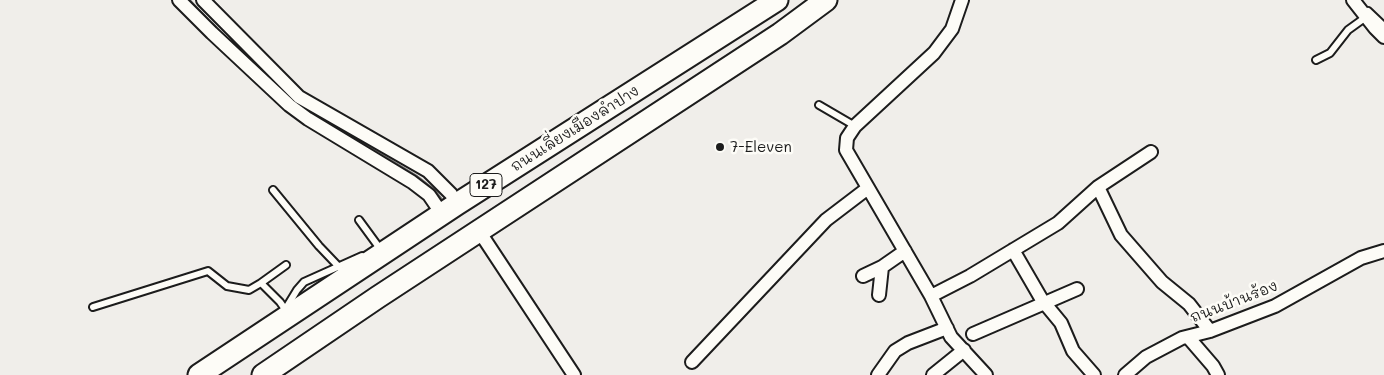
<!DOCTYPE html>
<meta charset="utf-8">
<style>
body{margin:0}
canvas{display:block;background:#f0eeea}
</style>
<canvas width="1384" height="375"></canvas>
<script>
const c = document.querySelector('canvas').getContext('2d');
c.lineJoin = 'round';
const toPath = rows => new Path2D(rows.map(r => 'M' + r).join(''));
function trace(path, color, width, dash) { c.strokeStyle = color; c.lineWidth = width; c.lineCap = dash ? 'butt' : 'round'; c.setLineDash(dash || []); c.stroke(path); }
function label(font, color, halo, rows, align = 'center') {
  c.font = font + ' Mali,"Playpen Sans Thai",sans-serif'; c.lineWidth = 5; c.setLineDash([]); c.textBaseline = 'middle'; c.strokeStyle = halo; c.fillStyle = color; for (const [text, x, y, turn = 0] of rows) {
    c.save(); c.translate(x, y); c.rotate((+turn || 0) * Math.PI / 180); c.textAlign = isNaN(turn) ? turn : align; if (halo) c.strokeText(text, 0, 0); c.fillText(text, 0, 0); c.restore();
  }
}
const stream = toPath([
 [189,0,207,19],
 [212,24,225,37],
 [275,84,298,104,416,176,434,190,441,199]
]);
const service = toPath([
 [1368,11,1384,26],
 [1316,60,1330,53,1348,30,1366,17],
 [819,105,855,126],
 [273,190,319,246,340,268],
 [359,220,381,250],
 [286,265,261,283,280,302,287,312],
 [93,307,208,271,227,286,249,290,261,283],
 [286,308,297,290,304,282,362,256]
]);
const minor = toPath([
 [179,0,212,33,289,105,308,119,412,182,429,195,442,214],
 [203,0,299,97,428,171,451,194,457,204],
 [962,0,952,29,934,53,855,126,847,138,846,150,931,296,951,337,986,375],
 [1353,0,1375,28,1384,37],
 [1098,187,1121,235,1162,282,1189,304,1210,331],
 [479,231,574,375],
 [1013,250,1042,300,1061,323,1073,351,1094,375],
 [863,276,882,267],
 [879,295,882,267,905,251],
 [931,296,970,276,1058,223,1098,187,1151,152],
 [973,334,1077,289],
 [1188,337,1213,366,1218,375],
 [692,362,826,220,868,188],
 [878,375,895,351,908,343,947,328],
 [933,375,964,350],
 [1125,375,1146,357,1182,338,1210,331,1275,306,1361,258,1384,251]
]);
const trunk = toPath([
 [199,375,457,204,777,0],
 [263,375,378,297,780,34,826,0]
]);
const markers = [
 [720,147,5,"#1c1c1c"]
];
const shields = [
 [486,185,32]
];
const shieldNames = [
 ["127",486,185]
];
const streetNames = [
 ["ถนนเลี่ยงเมืองลำปาง",575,129,-32],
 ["ถนนบ้านร้อง",1234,302,-21]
];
const poiNames = [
 ["7-Eleven",730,147]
];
trace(stream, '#706f6d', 3);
trace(service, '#1c1c1c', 10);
trace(minor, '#1c1c1c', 16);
trace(trunk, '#1c1c1c', 25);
trace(service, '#fdfcf7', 6);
trace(minor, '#fdfcf7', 12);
trace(trunk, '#fdfcf7', 21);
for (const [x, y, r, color] of markers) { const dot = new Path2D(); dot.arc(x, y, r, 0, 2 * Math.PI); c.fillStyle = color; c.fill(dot); trace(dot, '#fdfcf7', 2); }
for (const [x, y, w] of shields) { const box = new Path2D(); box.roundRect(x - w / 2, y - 11.5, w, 23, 4); c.fillStyle = '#fdfcf7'; c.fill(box); trace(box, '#1c1c1c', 1); }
label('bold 14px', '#1c1c1c', null, shieldNames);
label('15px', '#1c1c1c', '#fdfcf7', streetNames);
label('15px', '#1c1c1c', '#fdfcf7', poiNames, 'left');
</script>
